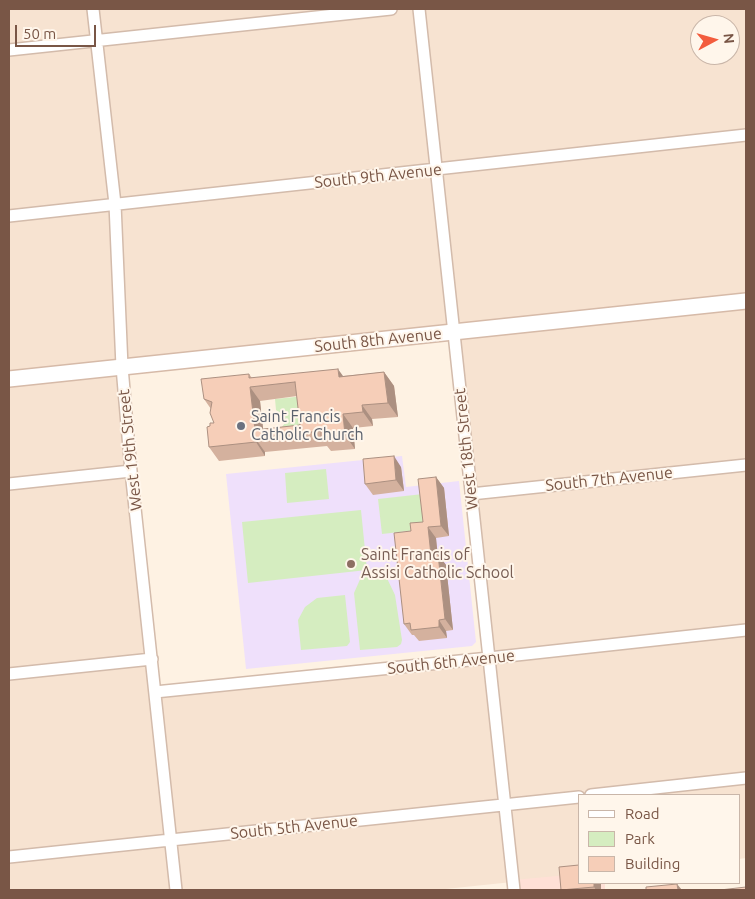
<!DOCTYPE html>
<style>
body{margin:0}
#map{position:relative;width:755px;height:899px;overflow:hidden;background:#fef2e3;font-family:Ubuntu,sans-serif}
canvas{display:block}
.frame{position:absolute;inset:0;border:10px solid #795646;pointer-events:none}
.legend{position:absolute;left:578px;top:794px;width:162px;height:90px;box-sizing:border-box;background:#fff6eb;border:1px solid #c9b6a9;margin:0;padding:6px 9px;list-style:none;font-size:15px;color:#795646}
.legend li{display:flex;align-items:center;gap:10px;height:25px}
.legend b{width:25px;border:1px solid #c9b6a9}
.north{position:absolute;left:690px;top:15px;width:50px;height:50px;box-sizing:border-box;background:#fff6eb;border:1px solid #c9b6a9;border-radius:50%;rotate:84deg;font-size:14px;font-weight:700;line-height:20px;text-align:center;color:#795646}
.north::after{content:'';display:block;margin:auto;width:18px;height:22px;background:#f35c3d;clip-path:polygon(50% 0,100% 100%,50% 72%,0 100%)}
.scale{position:absolute;left:15px;top:25px;width:81px;height:22px;box-sizing:border-box;border:2px solid #795646;border-top:0;padding-left:6px;font-size:15px;line-height:18px;white-space:nowrap;color:#795646;-webkit-text-stroke:4px #fff6eb;paint-order:stroke}
</style>
<div id="map">
<canvas width="755" height="899"></canvas>
<div class="frame"></div>
<ul class="legend">
<li><b style="height:6px;background:#fff"></b>Road</li>
<li><b style="height:14px;background:#d5edc0"></b>Park</li>
<li><b style="height:14px;background:#f6ceb8"></b>Building</li>
</ul>
<div class="north">N</div>
<div class="scale">50 m</div>
</div>
<script>
const c = document.querySelector('canvas').getContext('2d');
c.lineJoin = 'round';
function fillPath(path, color) { c.fillStyle = color; c.fill(path, 'evenodd'); }
const toPath = rows => new Path2D(rows.map(r => 'M' + r).join(''));
function trace(path, color, width, dash) { c.strokeStyle = color; c.lineWidth = width; c.lineCap = dash ? 'butt' : 'round'; c.setLineDash(dash || []); c.stroke(path); }
function label(font, color, halo, rows, align = 'center') {
  c.font = font + ' Ubuntu,sans-serif'; c.lineWidth = 4; c.setLineDash([]); c.textBaseline = 'middle'; c.strokeStyle = halo; c.fillStyle = color; for (const [text, x, y, turn = 0] of rows) {
    c.save(); c.translate(x, y); c.rotate((+turn || 0) * Math.PI / 180); c.textAlign = isNaN(turn) ? turn : align; if (halo) c.strokeText(text, 0, 0); c.fillText(text, 0, 0); c.restore();
  }
}
const residential = toPath([
 [9,9,746,9,746,858,739,859,739,795,579,795,579,875,436,890,9,890],
 [700,25,730,25,730,55,700,55],
 [454,333,489,658,155,692,122,368]
]);
const commercial = toPath([
 [579,874,579,883,605,883,605,890,514,890,513,880]
]);
const education = toPath([
 [402,456,406,487,459,481,476,642,472,646,246,669,226,474]
]);
const green = toPath([
 [305,396,309,439,279,442,278,432,285,423,284,416,276,410,275,399],
 [326,469,329,499,287,503,285,473],
 [423,494,427,529,382,534,378,499],
 [361,510,367,570,248,583,242,522],
 [384,572,395,595,402,640,401,644,397,647,360,650,354,593,362,575],
 [345,595,350,642,347,646,301,650,298,620,305,607,317,598]
]);
const street = toPath([
 [93,9,115,204,122,367,131,471,176,890],
 [419,9,514,890],
 [9,50,391,9],
 [9,216,746,135],
 [9,484,131,471],
 [471,494,746,465],
 [9,674,152,659],
 [155,692,489,658,746,630],
 [591,795,746,778],
 [9,857,579,797]
]);
const secondary = toPath([
 [9,379,746,301]
]);
const wall = toPath([
 [384,372,394,386,398,417,372,419,373,426,353,428,355,449,331,451,327,446,265,452,265,456,219,461,209,447,214,423,211,409,204,399,249,374,252,378,343,376],
 [297,396,300,425,263,429,260,401],
 [401,467,404,491,373,495,365,484],
 [436,477,444,488,449,536,436,538,437,554,446,565,453,630,446,631,447,638,419,641,414,635,412,635,404,624,411,531,423,522],
 [579,883,601,883,601,890,561,890]
]);
const shadedWall = toPath([
 [338,369,348,383,339,377],
 [384,372,394,386,398,417,388,403],
 [250,387,260,401,264,437,255,430],
 [362,405,372,419,373,426,363,412],
 [343,414,353,428,355,449,345,435],
 [255,438,265,452,265,456,256,442],
 [394,456,401,467,404,491,396,480],
 [436,477,444,488,449,536,441,526],
 [428,527,436,538,439,566,431,555],
 [438,554,446,565,453,630,445,619],
 [439,620,446,631,447,638,439,627],
 [594,883,601,883,601,890,596,890,594,887],
 [677,884,682,890,678,890]
]);
const building = toPath([
 [338,369,339,377,384,372,388,403,362,405,363,412,343,414,345,435,321,437,321,431,255,438,256,442,209,447,207,427,210,426,210,423,214,423,210,413,212,402,204,399,201,379,249,374,249,378,338,369],
 [295,382,300,425,255,430,250,387,295,382],
 [394,456,396,480,365,484,363,459,394,456],
 [436,477,441,526,428,527,431,555,438,554,445,619,439,620,439,627,411,630,410,623,404,624,394,533,411,531,410,523,423,522,418,479,436,477],
 [579,865,579,883,594,883,594,887,561,890,559,867,579,865],
 [677,884,678,890,646,890,646,887,677,884],
 [746,887,746,890,720,890,746,887]
]);
const markers = [
 [241,426,5,"#6b7280"],
 [351,564,5,"#8d6e63"]
];
const streetNames = [
 ["South 9th Avenue",378,176,-6],
 ["South 8th Avenue",378,340,-6],
 ["West 18th Street",466,449,-96],
 ["West 19th Street",130,450,-96],
 ["South 7th Avenue",609,479,-6],
 ["South 6th Avenue",451,662,-6],
 ["South 5th Avenue",294,827,-6]
];
const worshipNames = [
 ["Saint Francis",251,417],
 ["Catholic Church",251,435]
];
const educationNames = [
 ["Saint Francis of",361,555],
 ["Assisi Catholic School",361,573]
];
fillPath(residential, '#f7e3d1');
fillPath(commercial, '#ffe0d6');
fillPath(education, '#efe0fb');
fillPath(green, '#d5edc0');
trace(street, '#d3bbab', 14);
trace(secondary, '#d6baa8', 18);
trace(street, '#fff', 11);
trace(secondary, '#fff', 15);
fillPath(wall, '#d4b19e');
fillPath(shadedWall, '#ac9081');
fillPath(building, '#f6ceb8');
trace(building, '#ac9081', 1);
for (const [x, y, r, color] of markers) { const dot = new Path2D(); dot.arc(x, y, r, 0, 2 * Math.PI); c.fillStyle = color; c.fill(dot); trace(dot, '#fff6eb', 2); }
label('16px', '#795646', '#fff6eb', streetNames);
label('16px', '#5b616d', '#fff6eb', worshipNames, 'left');
label('16px', '#785e54', '#fff6eb', educationNames, 'left');
</script>
